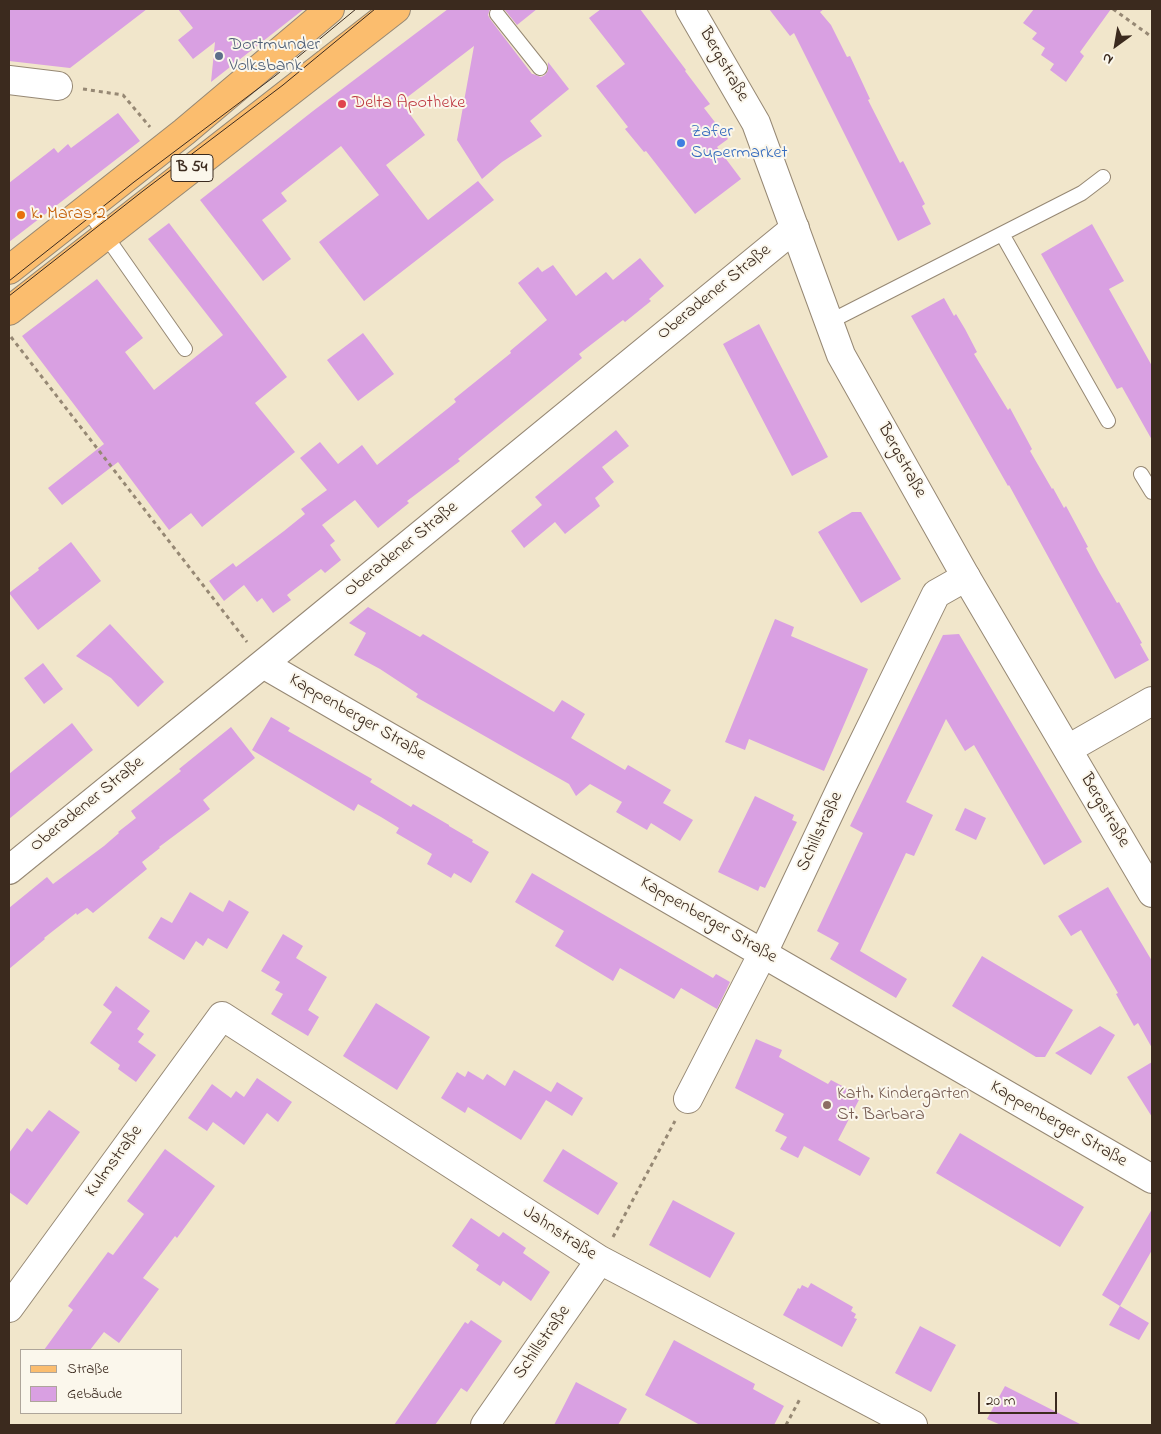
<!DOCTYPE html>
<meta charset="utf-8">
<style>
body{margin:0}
#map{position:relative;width:1161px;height:1434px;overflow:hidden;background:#f1e6cb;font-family:"Indie Flower",sans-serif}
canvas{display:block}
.frame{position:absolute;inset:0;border:10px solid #3b2a1e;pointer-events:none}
.legend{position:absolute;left:20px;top:1349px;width:162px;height:65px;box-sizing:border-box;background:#fbf7ec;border:1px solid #aea59a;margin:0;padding:6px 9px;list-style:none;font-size:15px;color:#3b2a1e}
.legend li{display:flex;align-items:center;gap:10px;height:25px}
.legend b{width:25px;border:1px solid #aea59a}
.north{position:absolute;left:1091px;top:20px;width:50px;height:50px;-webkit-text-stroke:4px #fbf7ec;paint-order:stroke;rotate:212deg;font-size:14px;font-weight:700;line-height:20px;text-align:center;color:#3b2a1e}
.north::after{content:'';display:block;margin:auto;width:18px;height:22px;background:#3b2a1e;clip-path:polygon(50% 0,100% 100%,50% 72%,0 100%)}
.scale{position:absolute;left:978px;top:1392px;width:79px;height:22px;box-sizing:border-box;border:2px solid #3b2a1e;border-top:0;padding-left:6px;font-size:15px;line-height:18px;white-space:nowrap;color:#3b2a1e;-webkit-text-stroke:4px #fbf7ec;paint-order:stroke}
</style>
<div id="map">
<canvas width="1161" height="1434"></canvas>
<div class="frame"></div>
<ul class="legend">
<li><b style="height:6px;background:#fbbd6e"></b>Straße</li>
<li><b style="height:14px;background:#d9a0e2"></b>Gebäude</li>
</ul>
<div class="north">N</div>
<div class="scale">20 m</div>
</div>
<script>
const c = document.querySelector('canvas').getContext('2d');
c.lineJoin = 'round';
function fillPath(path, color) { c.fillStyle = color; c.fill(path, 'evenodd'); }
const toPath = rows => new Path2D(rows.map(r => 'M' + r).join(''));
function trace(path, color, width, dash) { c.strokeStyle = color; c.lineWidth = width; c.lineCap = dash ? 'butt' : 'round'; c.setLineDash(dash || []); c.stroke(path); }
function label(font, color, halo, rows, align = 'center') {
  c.font = font + ' "Indie Flower",sans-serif'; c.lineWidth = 4; c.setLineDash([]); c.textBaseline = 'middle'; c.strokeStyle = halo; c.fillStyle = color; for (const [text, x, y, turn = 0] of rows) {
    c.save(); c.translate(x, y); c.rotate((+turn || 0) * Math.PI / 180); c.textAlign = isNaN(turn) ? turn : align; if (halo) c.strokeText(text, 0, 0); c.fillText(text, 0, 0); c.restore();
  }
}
const building = toPath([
 [9,9,147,9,70,68,9,61],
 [178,9,304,9,211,82,215,42,193,59,178,40,193,28],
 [448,9,490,9,488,15,490,19,532,74,533,74,541,77,545,75,548,71,548,62,569,89,530,121,542,136,502,162,482,179,457,140,474,46,401,102,425,135,386,165,428,220,478,181,494,200,364,301,319,242,379,195,341,146,281,193,287,201,262,220,291,259,263,281,200,200,313,111],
 [504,9,537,9,517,25],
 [601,9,640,9,686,70,685,71,710,104,704,108,728,139,717,147,741,179,695,214,646,151,644,152,625,129,628,127,596,86,625,64,589,18],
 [769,9,824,9,820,12,831,25,847,57,850,56,870,99,868,100,900,163,903,161,925,204,922,206,931,224,898,241,794,33,790,36],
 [1034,9,1111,9,1080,52,1084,56,1066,82,1050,70,1054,64,1041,55,1045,48,1032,39,1037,33,1023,23],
 [118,113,140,141,9,242,9,183,54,148,58,153,68,144,71,148],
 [169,223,287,377,255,403,295,452,202,527,191,513,169,530,118,462,62,505,48,488,104,444,22,336,97,279,143,338,125,352,154,390,223,335,148,239],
 [1092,224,1124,281,1109,289,1152,366,1152,440,1122,387,1117,389,1041,254],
 [640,258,664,286,649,299,651,301,625,322,623,320,579,354,582,358,458,459,460,461,407,501,409,503,378,528,355,500,322,525,335,541,330,545,341,560,325,573,321,569,287,595,291,600,273,613,262,598,257,602,244,585,224,601,209,581,233,563,236,567,284,531,305,514,301,509,327,490,300,458,320,442,338,464,362,445,377,465,456,402,454,399,511,353,510,351,547,320,518,283,538,267,542,272,553,265,576,296,606,272,613,280],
 [944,298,954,316,956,314,965,329,977,352,974,354,1008,410,1010,408,1032,449,1030,451,1052,489,1053,488,1064,508,1066,506,1088,547,1086,548,1099,572,1117,603,1119,602,1142,643,1140,644,1149,660,1115,679,1009,485,1008,486,911,316],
 [759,324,828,457,792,476,723,344],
 [363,333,394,374,358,401,327,360],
 [616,430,629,446,602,467,614,482,595,498,600,506,565,534,555,522,524,548,511,531,542,505,535,497],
 [852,512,861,512,901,579,861,603,818,532],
 [71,542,101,581,38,630,9,593,39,570,38,568],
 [368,607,420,637,423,634,554,712,562,700,585,714,571,738,625,770,628,765,671,790,663,803,693,820,680,841,651,823,647,830,616,812,622,802,590,784,576,796,569,784,416,697,418,694,380,669,354,655,366,633,349,623],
 [775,619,794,627,791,636,868,669,824,771,749,739,745,750,725,742],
 [110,624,164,682,138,707,111,678,76,656],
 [959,634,1082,842,1044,865,974,745,965,751,946,719,906,802,933,815,914,856,906,853,860,951,907,979,896,998,830,959,839,943,817,931,863,833,850,826,870,785,943,635],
 [43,663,63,689,44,704,24,678],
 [271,717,290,728,288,731,372,779,370,782,411,807,413,804,449,825,449,826,473,840,472,842,489,852,471,883,454,873,451,878,427,864,432,854,396,833,399,828,381,817,358,804,354,811,252,750],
 [72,723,93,750,9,819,9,774],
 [231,727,255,758,203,800,210,809,159,847,160,848,142,862,147,869,93,913,87,908,77,915,76,913,44,938,45,939,9,969,9,908,47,877,53,884,104,846,119,833,118,832,136,818,131,811,181,771,179,769],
 [755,796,794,815,792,820,797,822,765,888,760,886,758,891,718,872],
 [965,808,986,818,976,840,955,830],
 [532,873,713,978,716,974,730,982,717,1009,681,988,674,999,620,968,613,981,555,946,564,931,515,902],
 [1108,887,1152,961,1152,1048,1138,1023,1134,1026,1116,994,1118,993,1081,930,1071,936,1058,916],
 [190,892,223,912,229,900,249,912,227,949,208,938,203,946,196,941,184,960,148,938,161,917,172,923],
 [283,934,303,946,296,958,327,977,308,1010,319,1017,308,1036,271,1014,283,994,275,990,280,982,261,971],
 [982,956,1073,1010,1045,1057,1036,1057,952,1006],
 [116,986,150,1011,137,1029,144,1034,138,1042,156,1055,136,1082,118,1069,120,1065,90,1043,112,1012,103,1005],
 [376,1003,430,1037,397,1090,343,1056],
 [1100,1026,1115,1035,1091,1075,1055,1053],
 [756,1039,782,1050,779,1057,828,1084,831,1080,861,1096,838,1140,870,1158,860,1176,804,1146,798,1158,780,1149,787,1137,775,1131,784,1114,735,1088],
 [1152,1062,1152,1117,1127,1077],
 [514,1070,551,1092,557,1082,583,1098,572,1116,546,1100,521,1140,468,1107,465,1113,441,1098,457,1072,465,1077,468,1071,483,1080,487,1074,505,1086],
 [257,1078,292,1102,278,1122,267,1113,244,1145,213,1122,207,1131,188,1118,212,1084,231,1098,236,1091,244,1097],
 [49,1110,80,1132,27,1205,9,1192,9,1153,27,1128,32,1132],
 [960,1133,1084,1207,1060,1247,936,1173],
 [165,1149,215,1186,177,1238,175,1236,143,1278,159,1289,119,1343,104,1332,90,1350,44,1350,73,1310,68,1306,108,1252,113,1255,144,1214,127,1201],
 [563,1149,618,1183,598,1215,543,1181],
 [673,1200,735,1233,710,1278,649,1245],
 [1152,1209,1152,1250,1120,1306,1102,1295],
 [471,1218,499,1237,503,1232,526,1248,523,1253,550,1272,531,1301,503,1281,500,1286,476,1270,479,1265,452,1246],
 [811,1283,853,1307,851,1311,856,1314,854,1318,857,1319,842,1347,783,1315,798,1288,800,1289,802,1285,808,1288],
 [1120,1306,1149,1323,1139,1340,1109,1325],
 [471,1320,502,1341,467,1392,461,1388,435,1425,394,1425,465,1322,468,1324],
 [920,1326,956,1345,931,1392,895,1373],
 [674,1340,755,1384,753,1389,784,1406,774,1425,700,1425,645,1395],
 [576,1382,627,1409,618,1425,554,1425],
 [1005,1386,1082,1425,1001,1425,987,1419]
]);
const path = toPath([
 [1113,9,1152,37],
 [83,89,123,95,150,127],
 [11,337,247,642],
 [613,1237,675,1121],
 [786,1425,801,1397]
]);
const service = toPath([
 [497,14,540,68],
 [87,209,185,349],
 [1002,234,1108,421],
 [829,322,1082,193,1103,177],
 [1141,474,1152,492]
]);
const minor = toPath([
 [9,80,58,86],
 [263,664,1152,1179],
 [1068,749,1152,701],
 [9,870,275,654,795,228],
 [688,1099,763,953,843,784,936,594,966,577],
 [9,1308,222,1016,600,1260,913,1425],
 [485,1425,600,1260]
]);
const tertiary = toPath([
 [690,9,756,123,841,355,966,577,1152,893]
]);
const primary = toPath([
 [9,270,184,132,330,9],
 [9,311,396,9]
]);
const tram = toPath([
 [9,281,134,182,275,76,356,9],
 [9,296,143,191,283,85,375,9]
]);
const markers = [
 [219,56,5,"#5c6f8a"],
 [342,104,5,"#e0444e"],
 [681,143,5,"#3f7fe0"],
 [21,215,5,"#e8710a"],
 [827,1105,5,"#8d6e63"]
];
const shields = [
 [192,168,42]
];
const shieldNames = [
 ["B 54",192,168]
];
const serviceNames = [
 ["Dortmunder",229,46],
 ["Volksbank",229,67]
];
const streetNames = [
 ["Bergstraße",723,65,60],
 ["Oberadener Straße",715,293,-39],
 ["Bergstraße",901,461,61],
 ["Oberadener Straße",402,550,-39],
 ["Kappenberger Straße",357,718,30],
 ["Oberadener Straße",88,805,-39],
 ["Bergstraße",1104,811,60],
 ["Schillstraße",821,832,-65],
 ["Kappenberger Straße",708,921,30],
 ["Kappenberger Straße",1058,1125,30],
 ["Kulmstraße",115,1162,-54],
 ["Jahnstraße",559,1234,33],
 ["Schillstraße",543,1343,-55]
];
const healthNames = [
 ["Delta Apotheke",352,104]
];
const shopNames = [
 ["Zafer",691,133],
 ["Supermarket",691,154]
];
const foodNames = [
 ["k. Maras 2",31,215]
];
const educationNames = [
 ["Kath. Kindergarten",837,1095],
 ["St. Barbara",837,1116]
];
fillPath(building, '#d9a0e2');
trace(service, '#968874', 16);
trace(minor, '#968874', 30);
trace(tertiary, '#968874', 30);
trace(primary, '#968874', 30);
trace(path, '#968874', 3, [4, 4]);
trace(service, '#fff', 14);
trace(minor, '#fff', 28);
trace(tertiary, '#fff', 28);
trace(primary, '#fbbd6e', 28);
trace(tram, '#3b2a1e', 1);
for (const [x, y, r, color] of markers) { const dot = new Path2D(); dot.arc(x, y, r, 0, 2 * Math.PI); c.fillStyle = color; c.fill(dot); trace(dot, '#fbf7ec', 2); }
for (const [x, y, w] of shields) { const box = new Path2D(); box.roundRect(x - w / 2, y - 13.5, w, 27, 4); c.fillStyle = '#fbf7ec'; c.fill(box); trace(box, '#3b2a1e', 1); }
label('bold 16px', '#3b2a1e', null, shieldNames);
label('18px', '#4e5e75', '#fbf7ec', serviceNames, 'left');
label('18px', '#3b2a1e', '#fbf7ec', streetNames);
label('18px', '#be3a42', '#fbf7ec', healthNames, 'left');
label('18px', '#366cbe', '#fbf7ec', shopNames, 'left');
label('18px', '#c56008', '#fbf7ec', foodNames, 'left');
label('18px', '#785e54', '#fbf7ec', educationNames, 'left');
</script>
